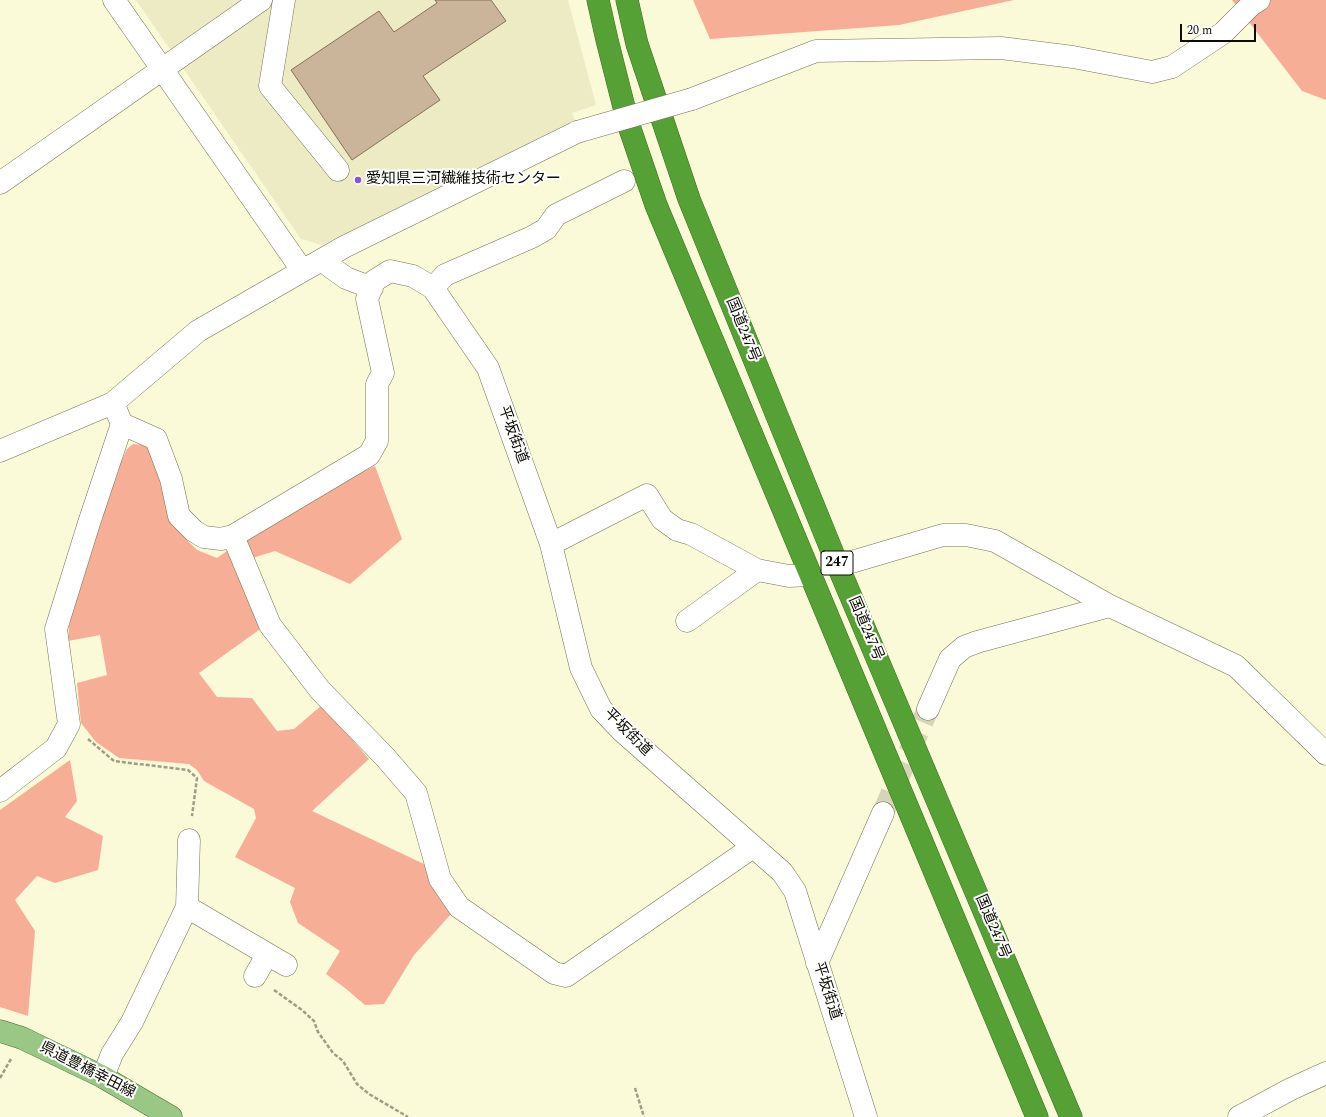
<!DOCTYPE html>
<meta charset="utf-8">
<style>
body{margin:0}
#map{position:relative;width:1326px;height:1117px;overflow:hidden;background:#faf9d8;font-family:Spectral,serif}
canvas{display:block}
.scale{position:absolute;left:1180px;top:24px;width:76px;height:18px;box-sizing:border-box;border:2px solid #0d0c03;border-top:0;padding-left:5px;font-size:12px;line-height:14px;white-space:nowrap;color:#0d0c03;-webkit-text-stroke:3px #fff;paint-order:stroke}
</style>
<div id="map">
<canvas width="1326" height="1117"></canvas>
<div class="scale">20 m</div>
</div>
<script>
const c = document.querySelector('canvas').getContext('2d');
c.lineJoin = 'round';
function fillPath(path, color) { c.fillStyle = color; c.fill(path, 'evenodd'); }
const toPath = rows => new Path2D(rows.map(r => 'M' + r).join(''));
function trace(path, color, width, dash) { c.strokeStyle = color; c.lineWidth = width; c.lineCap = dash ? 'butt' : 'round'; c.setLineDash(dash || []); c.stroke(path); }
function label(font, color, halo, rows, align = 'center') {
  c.font = font + ' Spectral,"Noto Sans JP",serif'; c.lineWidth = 4; c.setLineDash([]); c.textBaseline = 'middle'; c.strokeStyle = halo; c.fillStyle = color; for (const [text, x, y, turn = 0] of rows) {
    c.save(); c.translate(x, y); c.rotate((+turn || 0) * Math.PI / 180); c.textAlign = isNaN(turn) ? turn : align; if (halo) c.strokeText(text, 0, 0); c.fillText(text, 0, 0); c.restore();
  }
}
const built = toPath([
 [136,0,568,0,596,105,572,113,575,120,322,245,301,239]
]);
const forest = toPath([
 [693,0,1014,0,899,25,710,39],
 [1232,0,1326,0,1326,100,1302,91],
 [133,444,143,445,151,448,167,508,179,532,197,550,217,558,257,530,339,483,375,466,402,539,350,584,275,551,236,563,263,627,199,673,217,697,252,698,277,731,294,729,322,705,369,759,312,811,426,865,452,913,414,955,384,1004,365,1005,345,988,326,974,340,951,298,923,290,902,295,888,235,857,256,818,254,809,204,781,197,770,189,764,119,758,96,742,81,723,77,683,107,675,100,635,68,641,70,615,116,473,127,449],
 [70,760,77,801,65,817,103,836,98,870,55,883,37,876,15,900,35,931,28,1016,0,1007,0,810]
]);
const building = toPath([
 [435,0,491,0,506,21,423,76,440,100,352,160,291,70,379,11,394,32,437,3,435,0]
]);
const minorTunnel = toPath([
 [883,813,928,709]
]);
const path = toPath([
 [88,739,114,761,188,770,197,778,192,816],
 [274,990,302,1010,314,1021,318,1032,333,1053,343,1061,357,1084,369,1094,408,1117],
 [0,1078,11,1059],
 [635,1088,644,1117]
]);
const minor = toPath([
 [114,0,302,270],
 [284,0,270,86,338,170],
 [692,99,816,51,1001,48,1073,57,1152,72,1172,67,1223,33,1251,5,1259,0],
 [0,183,261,0],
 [321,260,346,278,372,288],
 [433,288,445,275,532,237,546,229,556,215,624,181],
 [113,403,122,424,156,439,171,479,179,516,194,531,204,537,221,539,233,536,369,455,377,441,377,384,383,373,367,299,374,281,390,271,413,276,433,288,488,368,551,544,581,668,601,709,622,731,782,872,795,891,866,1117],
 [0,451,113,403,198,331,344,247,577,132],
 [233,536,270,625,320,690,385,757,416,793,440,879,459,907,554,973,566,976,753,847],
 [551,544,647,495,662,519,677,530,691,534,757,570,789,576,810,575],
 [838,566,943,535,966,535,995,541,1110,606,1236,666,1326,754],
 [687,621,757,570],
 [928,709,950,659,964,647,977,642,1110,606],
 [0,791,56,748,69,724,56,629,89,523,122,424],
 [187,907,286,965],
 [817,963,883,813],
 [255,976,267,955],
 [103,1077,112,1054,132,1022,187,907,189,840],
 [1239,1117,1291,1089,1326,1073]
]);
const major = toPath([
 [0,1031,22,1038,103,1077,171,1117]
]);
const highway = toPath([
 [598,0,607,40,628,123,656,205,1037,1117],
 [627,0,637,44,689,199,838,566,1071,1117]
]);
const minorBridge = toPath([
 [577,132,692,99]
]);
const markers = [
 [358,180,4,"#8d55cd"]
];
const shields = [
 [837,563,32]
];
const shieldNames = [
 ["247",837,563]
];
const poiNames = [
 ["愛知県三河繊維技術センター",366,180]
];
const streetNames = [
 ["国道247号",742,330,68],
 ["平坂街道",512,435,70],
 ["国道247号",865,629,67],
 ["平坂街道",627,733,45],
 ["国道247号",992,927,67],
 ["平坂街道",826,991,72],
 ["県道豊橋幸田線",87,1071,27]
];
fillPath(built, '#edebc4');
fillPath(forest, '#f6ae96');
fillPath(building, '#cab59b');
trace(building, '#857159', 1);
trace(minorTunnel, '#d6d5b8', 22, [22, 11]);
trace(minor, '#747255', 23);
trace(major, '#3c6d24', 23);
trace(highway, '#3c6d24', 23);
trace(path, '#9e9d85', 2.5, [4, 2]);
trace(minor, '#fff', 22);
trace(major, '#9ac786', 22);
trace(highway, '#56a135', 22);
trace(minorBridge, '#747255', 23, []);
trace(minorBridge, '#fff', 22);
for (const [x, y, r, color] of markers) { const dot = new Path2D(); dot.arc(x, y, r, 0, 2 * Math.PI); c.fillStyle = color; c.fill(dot); trace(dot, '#fff', 1.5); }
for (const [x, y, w] of shields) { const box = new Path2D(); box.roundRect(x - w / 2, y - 12, w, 24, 3); c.fillStyle = '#fff'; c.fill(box); trace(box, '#0d0c03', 1); }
label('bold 14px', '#0d0c03', null, shieldNames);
label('15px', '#0d0c03', '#fff', poiNames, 'left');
label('15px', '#0d0c03', '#fff', streetNames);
</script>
